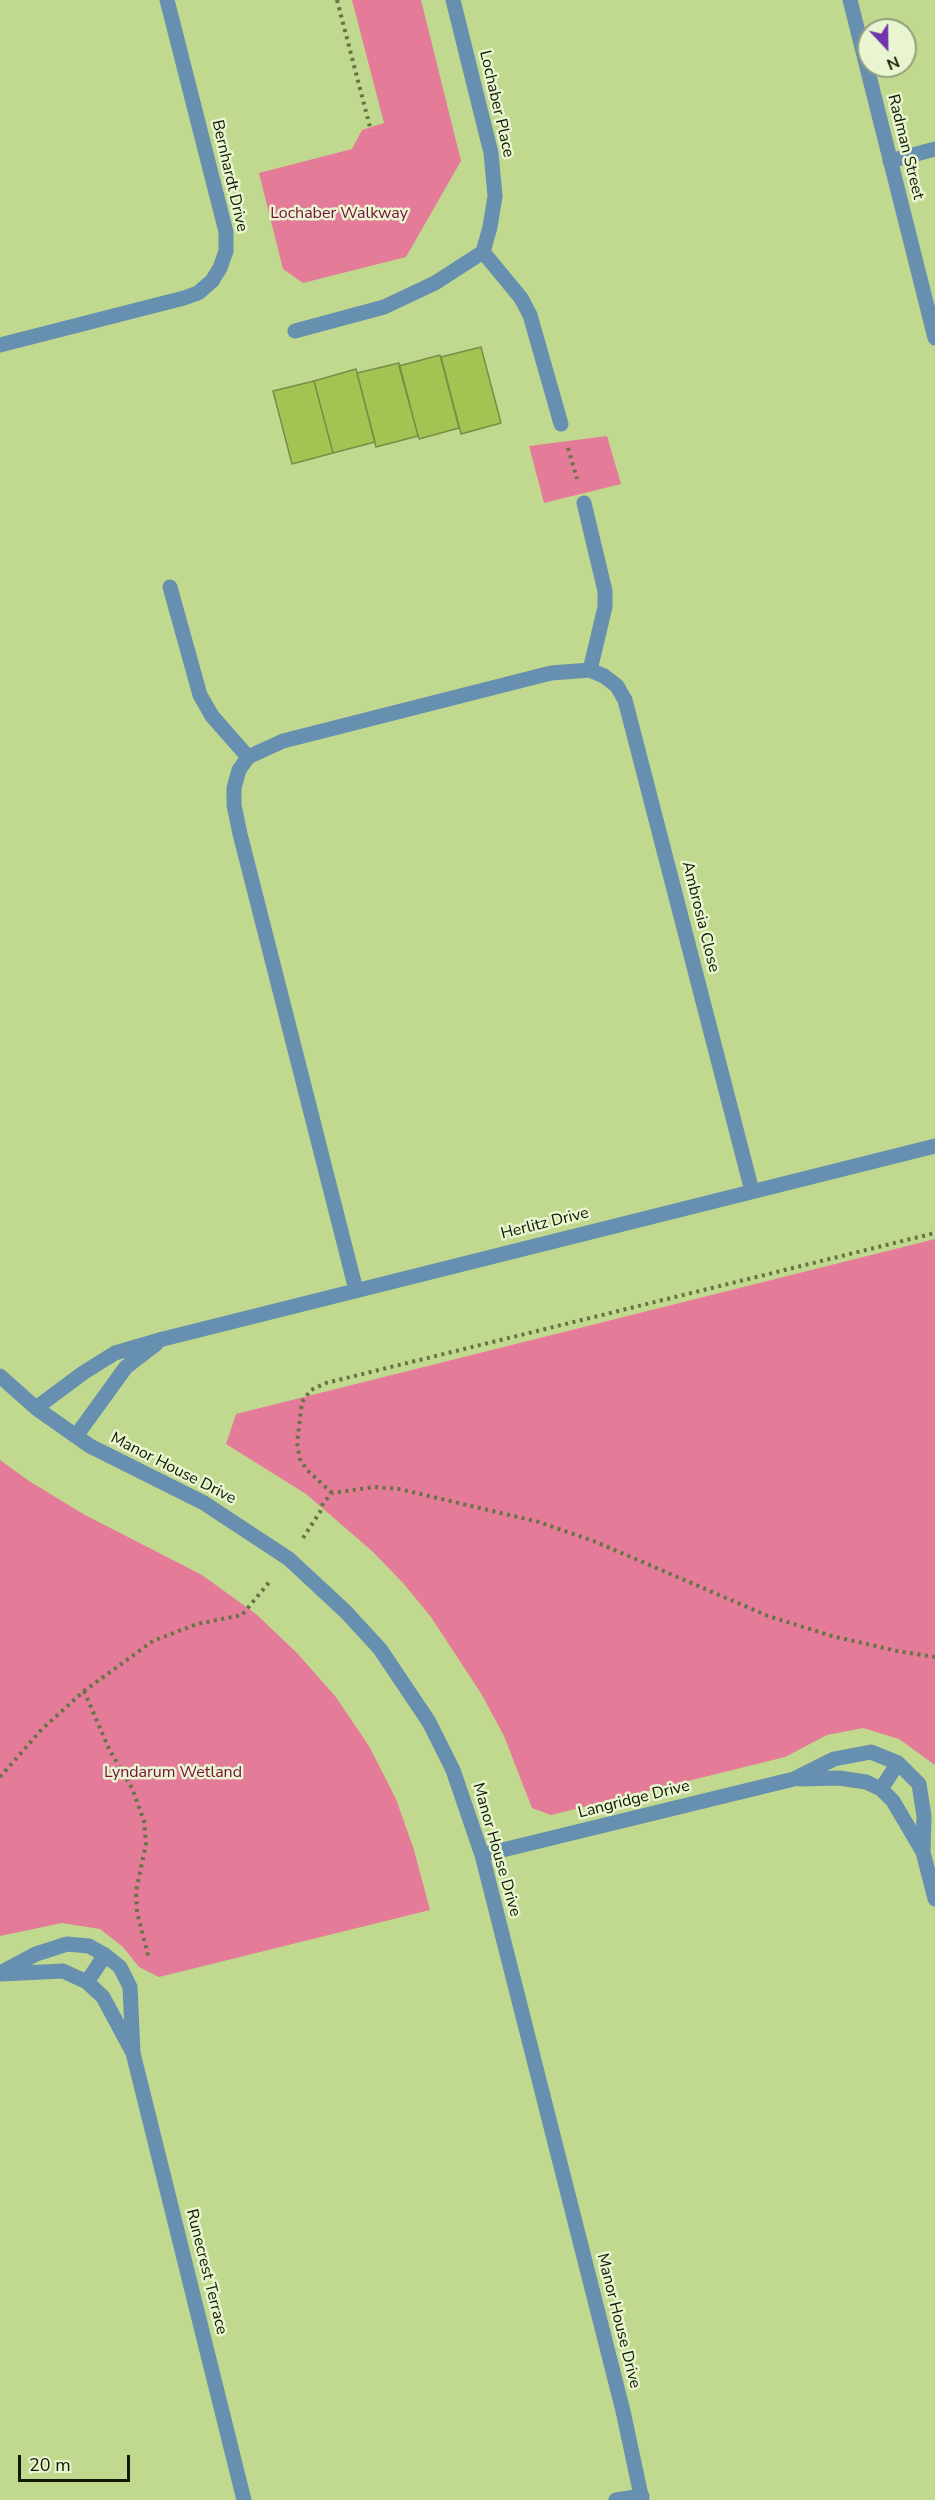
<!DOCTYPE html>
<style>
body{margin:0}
#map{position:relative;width:935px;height:2500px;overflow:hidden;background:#c1d98f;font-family:"Nunito Sans",sans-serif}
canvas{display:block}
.north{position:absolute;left:857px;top:18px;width:60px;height:60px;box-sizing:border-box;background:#e8f5d0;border:2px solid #929d7d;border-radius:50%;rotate:158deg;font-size:16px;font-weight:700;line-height:24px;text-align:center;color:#111900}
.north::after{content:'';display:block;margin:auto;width:21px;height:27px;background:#7035ab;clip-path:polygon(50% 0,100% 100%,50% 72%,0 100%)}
.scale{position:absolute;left:18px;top:2455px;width:112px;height:27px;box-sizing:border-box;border:3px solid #111900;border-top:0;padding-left:8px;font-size:18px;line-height:21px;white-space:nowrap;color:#111900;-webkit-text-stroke:4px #e8f5d0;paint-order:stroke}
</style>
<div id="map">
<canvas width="935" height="2500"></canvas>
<div class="north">N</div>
<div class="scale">20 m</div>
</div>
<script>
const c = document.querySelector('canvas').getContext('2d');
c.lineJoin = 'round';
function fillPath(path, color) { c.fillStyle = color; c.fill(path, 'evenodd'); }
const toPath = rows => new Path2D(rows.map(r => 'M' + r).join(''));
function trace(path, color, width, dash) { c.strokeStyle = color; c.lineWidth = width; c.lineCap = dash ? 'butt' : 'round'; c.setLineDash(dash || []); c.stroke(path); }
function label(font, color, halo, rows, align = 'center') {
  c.font = font + ' "Nunito Sans",sans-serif'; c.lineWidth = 5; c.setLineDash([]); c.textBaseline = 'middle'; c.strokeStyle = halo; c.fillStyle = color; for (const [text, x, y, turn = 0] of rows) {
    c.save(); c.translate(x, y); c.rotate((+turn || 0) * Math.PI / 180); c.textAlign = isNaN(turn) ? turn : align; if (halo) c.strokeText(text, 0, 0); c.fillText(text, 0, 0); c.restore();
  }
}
const green = toPath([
 [352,0,421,0,461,161,406,257,303,283,283,269,259,173,352,149,362,130,384,123],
 [607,436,621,484,544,503,529,446],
 [935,1239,935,1765,899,1739,863,1728,827,1735,785,1757,551,1815,532,1808,504,1736,482,1695,431,1617,403,1583,372,1551,306,1494,226,1444,236,1414],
 [0,1460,29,1481,85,1515,202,1575,256,1614,297,1653,335,1696,369,1746,396,1799,414,1850,430,1910,159,1977,139,1967,123,1947,100,1929,62,1923,0,1936]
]);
const building = toPath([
 [481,347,501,423,461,434,441,357,481,347],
 [440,355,459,428,419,439,399,366,440,355],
 [399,363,418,436,376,447,357,373,399,363],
 [356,369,375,442,333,453,314,381,356,369],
 [314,381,333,453,292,464,273,391,314,381]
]);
const path = toPath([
 [337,0,371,131],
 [568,448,577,479],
 [332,1493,307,1470,300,1459,297,1443,302,1402,311,1390,326,1383,935,1233],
 [303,1538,320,1512,323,1503,332,1493,374,1487,399,1489,539,1522,596,1542,768,1616,832,1636,897,1651,935,1657],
 [84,1691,109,1749,132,1788,144,1821,146,1844,136,1891,137,1912,149,1959],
 [0,1777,42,1729,84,1691,153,1641,197,1624,242,1615,271,1580]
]);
const minor = toPath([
 [453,0,491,153,495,196,490,227,483,252],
 [850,0,935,338],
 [890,161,935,149],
 [295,331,384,307,435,283,483,252,521,298,530,315,561,424],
 [0,345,184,298,198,293,212,281,220,268,226,251,226,232,167,0],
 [584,503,605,591,605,607,590,670],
 [170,587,200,695,212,716,248,757],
 [356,1290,240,834,234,805,234,788,239,770,248,757,283,741,551,673,590,670,604,676,617,686,625,700,752,1191],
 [0,1376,36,1408,90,1446,204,1503,289,1559,346,1612,380,1649,429,1722,453,1770,482,1855,623,2411,642,2500],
 [36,1408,83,1373,115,1353,163,1339,935,1146],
 [76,1436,126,1367,156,1344],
 [800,1779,839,1778,866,1782,881,1789,893,1801,923,1852],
 [881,1789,898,1763],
 [482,1855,794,1779,834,1759,871,1752,898,1763,919,1784,924,1816,923,1852,935,1899],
 [0,1973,36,1954,67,1944,89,1946,105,1955,120,1967,130,1987,133,2053,244,2500],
 [1,1974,63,1971,87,1982,103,1997,133,2053],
 [87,1982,105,1955],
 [616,2500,642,2496]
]);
const streetNames = [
 ["Lochaber Place",496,104,77],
 ["Radman Street",905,147,76],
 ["Bernhardt Drive",229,176,77],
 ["Ambrosia Close",700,917,76],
 ["Herlitz Drive",545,1224,-14],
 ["Manor House Drive",173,1469,27],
 ["Langridge Drive",634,1800,-14],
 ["Manor House Drive",496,1850,74],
 ["Runecrest Terrace",206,2272,76],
 ["Manor House Drive",618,2321,76]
];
const parkNames = [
 ["Lochaber Walkway",339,214],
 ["Lyndarum Wetland",173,1773]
];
fillPath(green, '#e47b98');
fillPath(building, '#a3c352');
trace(building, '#788d46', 1.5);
trace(path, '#647443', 4, [3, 4.5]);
trace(minor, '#678faf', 15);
label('16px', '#111900', '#e8f5d0', streetNames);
label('16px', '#770e3a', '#e8f5d0', parkNames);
</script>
